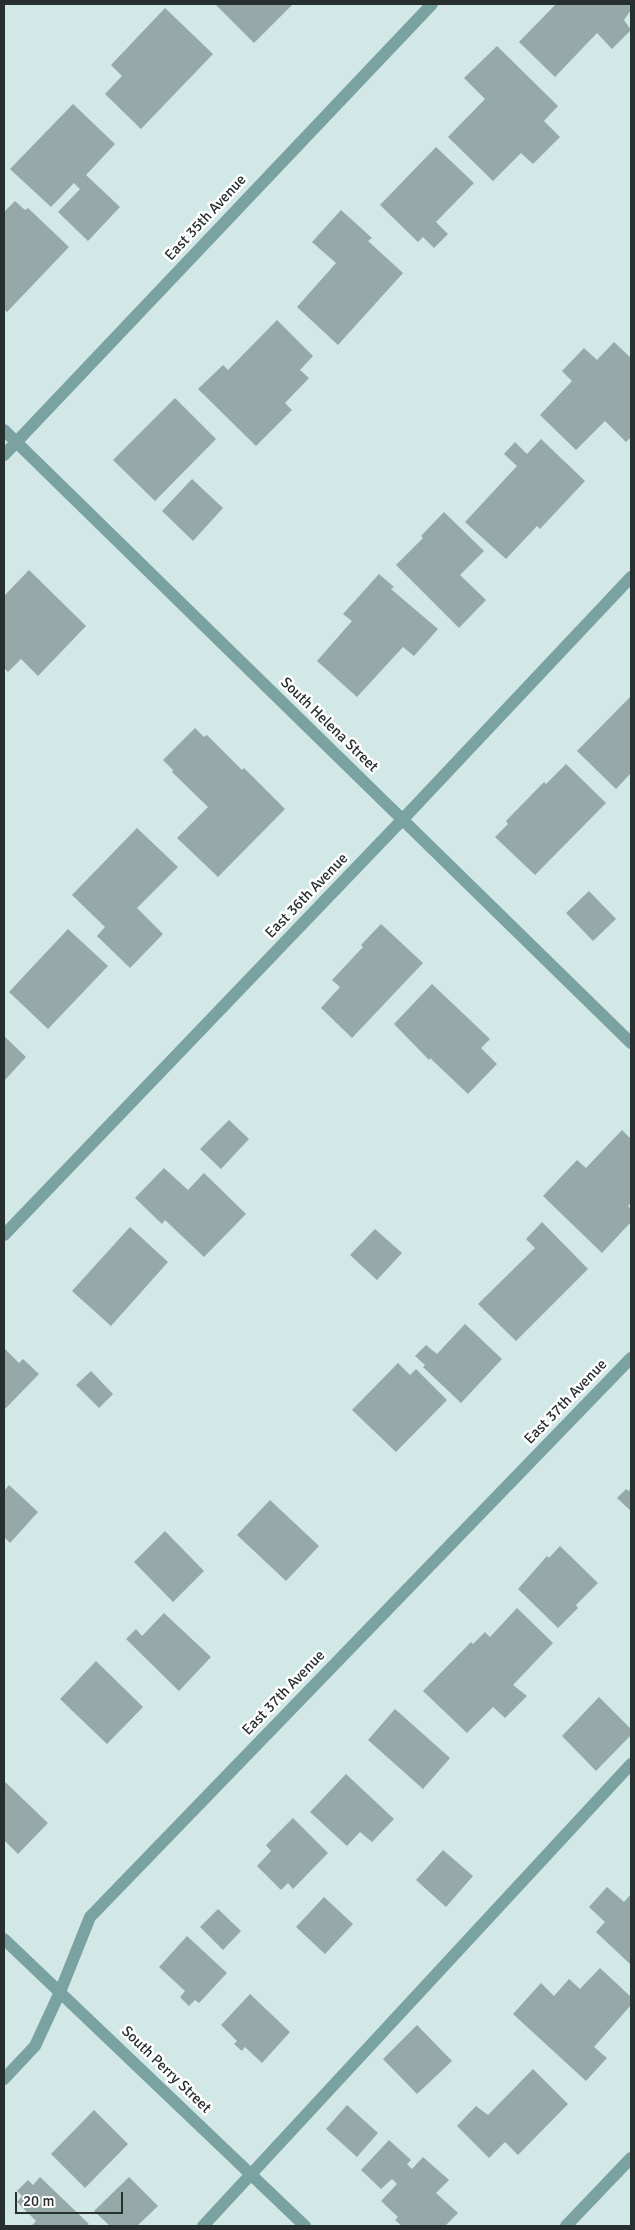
<!DOCTYPE html>
<style>
body{margin:0}
#map{position:relative;width:635px;height:2230px;overflow:hidden;background:#d2e8e7;font-family:Signika,sans-serif}
canvas{display:block}
.frame{position:absolute;inset:0;border:5px solid #27302f;pointer-events:none}
.scale{position:absolute;left:15px;top:2192px;width:108px;height:22px;box-sizing:border-box;border:2px solid #27302f;border-top:0;padding-left:6px;font-size:15px;line-height:18px;white-space:nowrap;color:#27302f;-webkit-text-stroke:4px #fff;paint-order:stroke}
</style>
<div id="map">
<canvas width="635" height="2230"></canvas>
<div class="frame"></div>
<div class="scale">20 m</div>
</div>
<script>
const c = document.querySelector('canvas').getContext('2d');
c.lineJoin = 'round';
function fillPath(path, color) { c.fillStyle = color; c.fill(path, 'evenodd'); }
const toPath = rows => new Path2D(rows.map(r => 'M' + r).join(''));
function trace(path, color, width, dash) { c.strokeStyle = color; c.lineWidth = width; c.lineCap = dash ? 'butt' : 'round'; c.setLineDash(dash || []); c.stroke(path); }
function label(font, color, halo, rows, align = 'center') {
  c.font = font + ' Signika,sans-serif'; c.lineWidth = 5; c.setLineDash([]); c.textBaseline = 'middle'; c.strokeStyle = halo; c.fillStyle = color; for (const [text, x, y, turn = 0] of rows) {
    c.save(); c.translate(x, y); c.rotate((+turn || 0) * Math.PI / 180); c.textAlign = isNaN(turn) ? turn : align; if (halo) c.strokeText(text, 0, 0); c.fillText(text, 0, 0); c.restore();
  }
}
const building = toPath([
 [215,4,293,4,254,43],
 [556,4,631,4,631,10,624,20,631,30,612,49,597,33,555,77,519,42],
 [165,8,213,54,141,129,105,94,122,76,111,65],
 [497,46,558,106,544,121,560,137,533,164,521,153,493,181,448,137,485,99,464,78],
 [73,104,115,144,86,175,120,207,88,241,58,212,80,189,74,183,51,207,10,169],
 [436,147,474,183,436,222,448,234,434,248,423,237,418,242,380,205],
 [15,201,25,210,28,208,69,247,7,312,4,309,4,212],
 [341,210,372,238,368,241,403,273,338,345,297,307,336,263,312,242],
 [277,320,313,356,300,370,309,378,285,403,292,410,256,446,198,389,223,365,228,370],
 [614,342,631,358,631,437,626,442,605,421,576,450,540,415,572,381,562,371,584,348,597,360],
 [175,398,216,439,155,501,113,460],
 [541,439,585,481,540,529,537,526,506,559,465,522,517,466,504,454,515,442,527,454],
 [192,479,223,508,193,541,162,511],
 [444,512,484,551,460,575,486,600,459,628,396,565,423,538,421,536],
 [29,570,86,626,38,676,21,659,8,672,4,668,4,596],
 [379,574,394,587,391,589,438,629,414,656,403,647,357,697,317,661,352,621,343,614],
 [631,696,631,773,616,789,577,751],
 [195,728,204,737,207,735,242,770,244,768,285,809,218,877,177,838,208,807,172,772,173,770,163,760],
 [566,764,606,803,535,875,495,837,508,824,506,821,544,782,546,784],
 [137,828,178,867,137,908,163,934,130,968,97,936,105,927,72,895],
 [589,891,616,919,593,941,566,913],
 [381,924,423,963,352,1038,321,1008,340,987,332,980,363,947,361,945],
 [68,929,108,966,48,1029,9,992],
 [432,984,490,1039,481,1048,497,1064,468,1094,430,1058,429,1060,394,1024],
 [4,1036,26,1057,4,1081],
 [229,1120,249,1139,221,1169,200,1149],
 [622,1130,631,1139,631,1203,628,1206,631,1209,631,1222,602,1253,543,1196,577,1160,586,1168],
 [164,1168,188,1190,204,1173,246,1214,204,1257,165,1220,162,1224,135,1198],
 [542,1222,588,1269,516,1341,478,1304,535,1248,526,1239],
 [130,1227,168,1262,111,1326,72,1291],
 [375,1229,402,1253,377,1280,350,1255],
 [465,1324,502,1359,461,1403,423,1367,425,1365,415,1356,426,1345,437,1354],
 [4,1348,19,1363,23,1359,39,1374,5,1409],
 [398,1363,410,1375,416,1369,447,1400,396,1452,352,1410],
 [91,1371,113,1394,99,1408,76,1385],
 [9,1485,38,1512,10,1543,4,1537,4,1491],
 [626,1489,629,1491,631,1489,631,1511,617,1498],
 [270,1500,319,1546,286,1581,237,1535],
 [165,1531,204,1571,173,1602,134,1562],
 [560,1546,598,1583,576,1605,578,1608,558,1628,518,1589,547,1556,549,1558],
 [517,1608,553,1643,513,1685,527,1696,505,1718,493,1707,467,1733,423,1691,471,1642,473,1644,485,1632,490,1637],
 [164,1613,211,1657,179,1691,126,1639,136,1629,142,1636],
 [96,1661,143,1707,107,1744,60,1699],
 [599,1697,631,1729,631,1735,596,1771,562,1736],
 [395,1709,450,1758,423,1789,368,1740],
 [346,1774,394,1819,372,1842,360,1832,347,1846,310,1812],
 [4,1781,48,1823,18,1854,4,1840],
 [293,1818,328,1853,293,1889,288,1883,281,1890,257,1866,271,1851,266,1845],
 [443,1850,473,1876,446,1907,416,1880],
 [607,1887,624,1902,631,1894,631,1965,596,1932,605,1922,589,1907],
 [324,1897,353,1924,325,1954,296,1927],
 [218,1909,241,1931,223,1950,200,1927],
 [187,1936,227,1973,199,2003,195,2000,189,2006,180,1997,185,1991,159,1967],
 [600,1968,631,1997,631,2005,594,2047,607,2058,586,2081,513,2014,541,1983,554,1996,569,1979,580,1989],
 [250,1994,290,2032,262,2063,245,2047,242,2051,234,2044,237,2041,221,2025],
 [417,2025,452,2061,417,2094,383,2059],
 [533,2069,568,2104,518,2155,505,2142,489,2158,457,2126,476,2106,488,2115],
 [347,2105,378,2133,357,2157,326,2129],
 [94,2110,128,2144,85,2188,51,2154],
 [389,2140,411,2160,407,2164,412,2169,423,2157,449,2180,436,2193,458,2213,445,2226,402,2226,395,2220,398,2217,381,2201,397,2184,392,2179,381,2189,361,2170],
 [40,2177,89,2224,86,2226,31,2226,36,2221,17,2202,22,2196,17,2191,28,2180,33,2185],
 [129,2177,158,2206,137,2226,110,2226,94,2211]
]);
const service = toPath([
 [203,2226,631,1764]
]);
const minor = toPath([
 [4,430,631,1043],
 [4,455,432,4],
 [4,1235,403,819,631,577],
 [566,2226,631,2158]
]);
const tertiary = toPath([
 [4,1939,305,2226],
 [4,2079,35,2046,60,1992,90,1917,631,1358]
]);
const streetNames = [
 ["East 35th Avenue",206,218,-47],
 ["South Helena Street",329,725,44],
 ["East 36th Avenue",307,896,-46],
 ["East 37th Avenue",566,1402,-46],
 ["East 37th Avenue",284,1693,-46],
 ["South Perry Street",166,2070,44]
];
fillPath(building, '#94a9a8');
trace(service, '#7aa2a0', 12);
trace(minor, '#7aa2a0', 12);
trace(tertiary, '#7aa2a0', 12);
label('15px', '#27302f', '#fff', streetNames);
</script>
